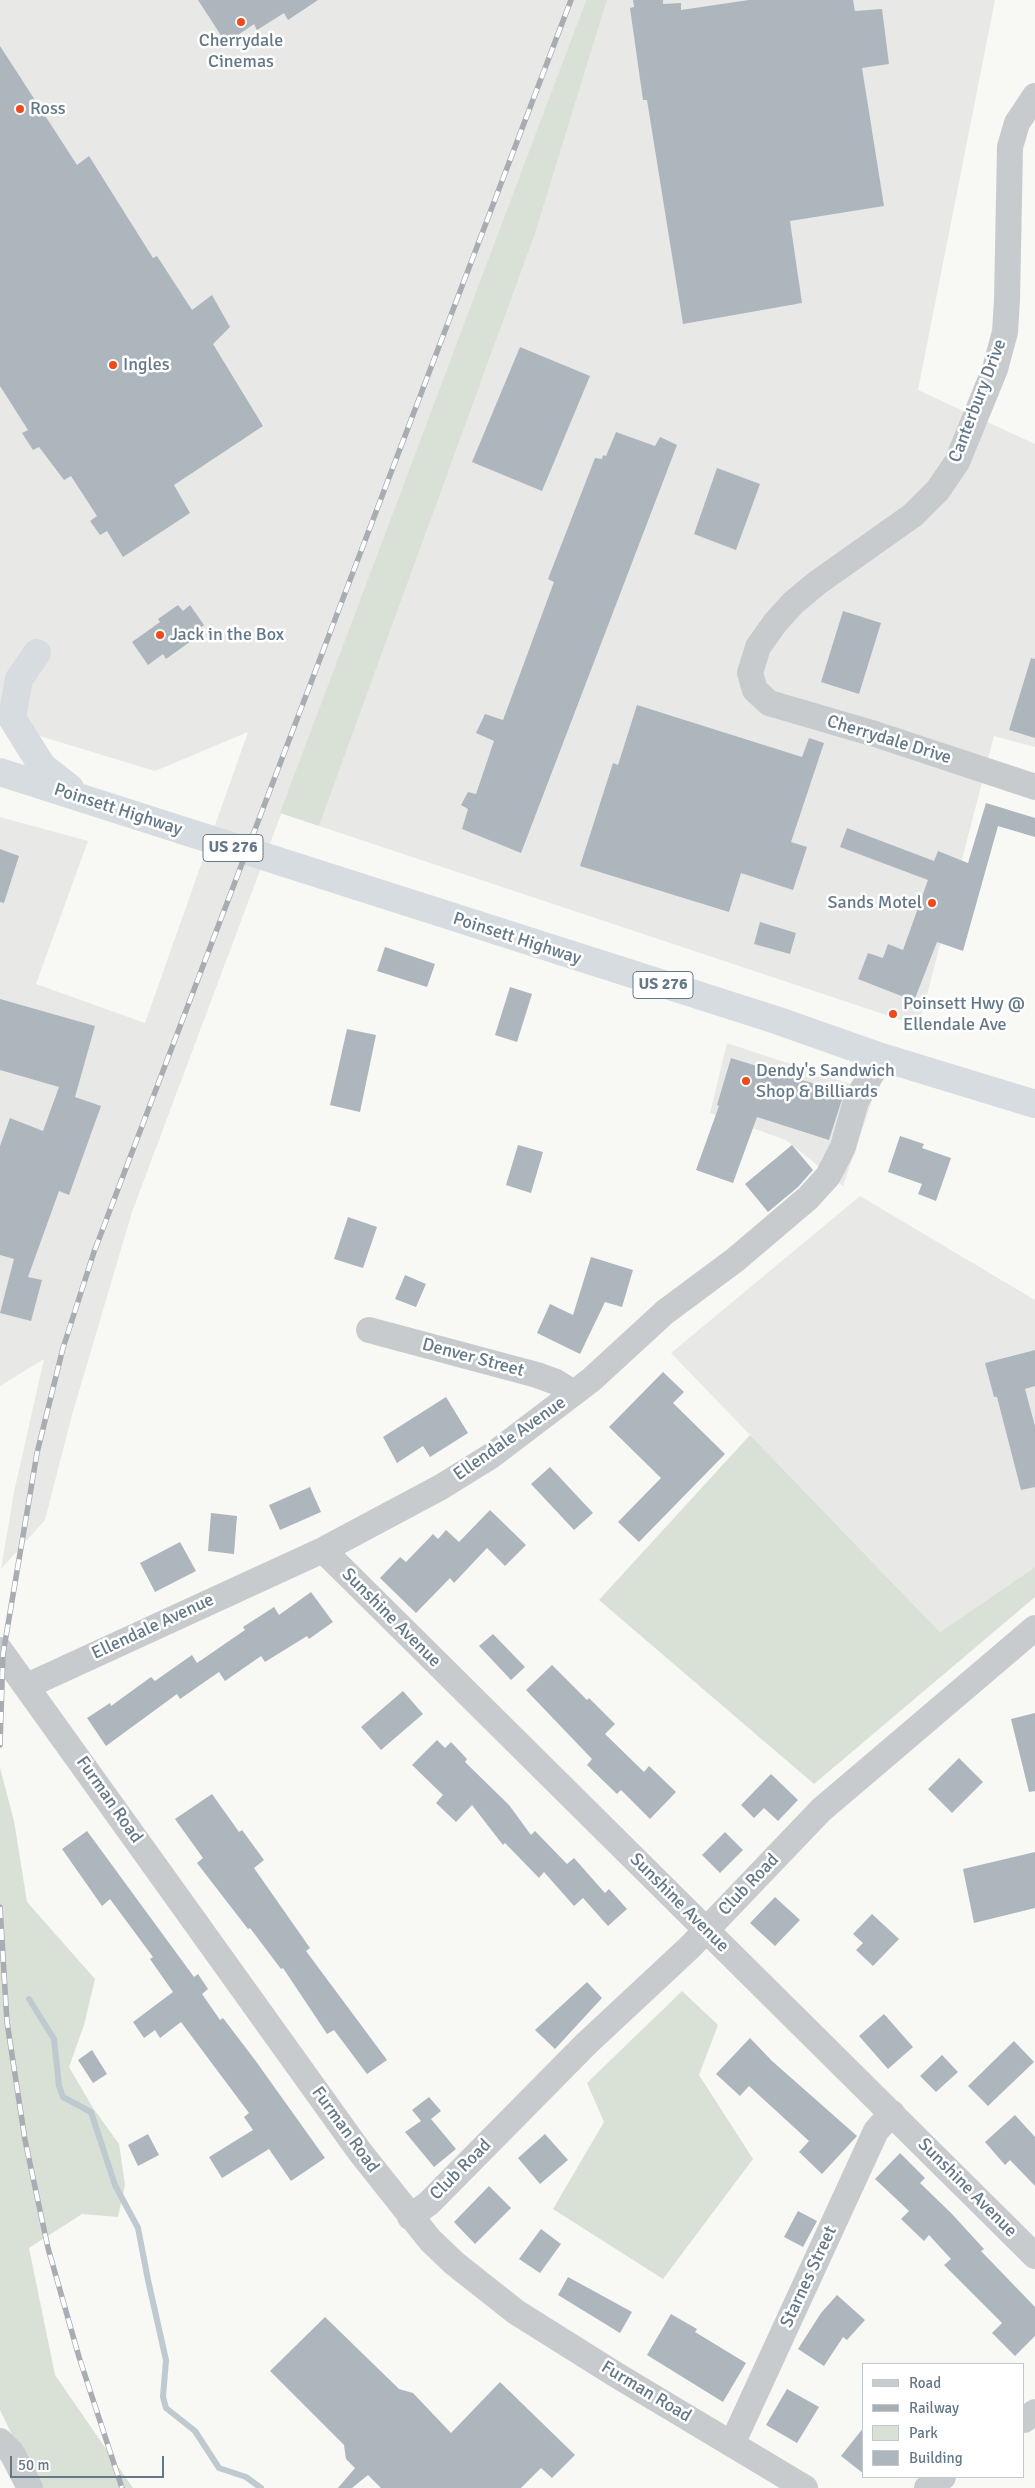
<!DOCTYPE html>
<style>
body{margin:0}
#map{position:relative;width:1035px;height:2488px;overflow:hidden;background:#f8f8f4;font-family:Signika,sans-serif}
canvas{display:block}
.legend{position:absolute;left:862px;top:2363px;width:162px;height:115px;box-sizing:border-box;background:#fff;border:1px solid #c1c9cf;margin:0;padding:6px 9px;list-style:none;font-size:15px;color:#647888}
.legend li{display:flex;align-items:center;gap:10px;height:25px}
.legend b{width:25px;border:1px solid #c1c9cf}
.scale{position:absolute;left:10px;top:2456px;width:154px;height:22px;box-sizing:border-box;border:2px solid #647888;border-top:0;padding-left:6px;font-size:15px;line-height:18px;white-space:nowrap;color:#647888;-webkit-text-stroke:4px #fff;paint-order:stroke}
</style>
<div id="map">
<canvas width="1035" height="2488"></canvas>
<ul class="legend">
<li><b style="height:6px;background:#c7cbce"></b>Road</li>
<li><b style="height:6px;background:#a7adb3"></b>Railway</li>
<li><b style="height:14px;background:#d9e0d5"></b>Park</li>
<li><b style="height:14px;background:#adb6bc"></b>Building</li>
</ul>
<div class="scale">50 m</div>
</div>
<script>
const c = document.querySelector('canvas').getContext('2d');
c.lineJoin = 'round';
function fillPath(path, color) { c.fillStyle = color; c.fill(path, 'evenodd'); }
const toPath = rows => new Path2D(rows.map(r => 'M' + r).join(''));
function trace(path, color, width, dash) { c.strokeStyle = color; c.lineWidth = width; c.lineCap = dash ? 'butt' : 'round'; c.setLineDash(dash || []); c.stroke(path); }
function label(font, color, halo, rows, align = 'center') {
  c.font = font + ' Signika,sans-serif'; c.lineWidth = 5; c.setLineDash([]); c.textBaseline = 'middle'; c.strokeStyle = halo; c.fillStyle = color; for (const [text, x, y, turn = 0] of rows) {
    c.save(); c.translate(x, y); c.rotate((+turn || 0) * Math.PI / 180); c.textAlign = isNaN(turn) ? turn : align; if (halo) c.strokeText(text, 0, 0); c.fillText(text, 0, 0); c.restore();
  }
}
const built = toPath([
 [0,0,586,0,132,1212,72,1415,45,1520,1,1569,14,1492,44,1359,0,1386,0,817,88,841,36,984,145,1023,248,732,155,771,0,724],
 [607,0,995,0,918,390,1035,444,1035,747,994,736,919,1026,319,826,535,234],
 [727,1043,875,1092,843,1186,786,1140,710,1113],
 [860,1196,1035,1300,1035,1567,940,1632,671,1353]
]);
const green = toPath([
 [586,0,607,0,535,234,319,826,280,813],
 [750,1435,940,1632,1035,1567,1035,1597,814,1784,599,1600],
 [0,1768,14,1821,27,1902,95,1979,84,2025,69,2067,93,2108,119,2144,125,2185,118,2217,82,2214,29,2248,55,2375,133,2488,38,2488,0,2410],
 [682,1991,718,2025,699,2075,753,2159,663,2279,553,2209,604,2122,587,2083]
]);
const stream = toPath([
 [29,1999,54,2039,59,2086,63,2097,91,2112,115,2185,138,2228,148,2280,166,2360,163,2397,166,2408,195,2431,219,2468,246,2477,261,2488]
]);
const building = toPath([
 [198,0,318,0,288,20,284,13,257,30,254,24,226,43],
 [633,0,663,0,663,4,681,3,681,10,749,0,853,0,855,11,882,9,889,64,862,68,884,206,790,221,802,303,683,324,647,100,643,100,630,8,634,7],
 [0,46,77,165,89,156,153,258,157,256,192,310,212,295,230,327,213,344,263,426,174,485,190,513,123,557,107,531,100,535,90,521,97,516,71,476,64,480,39,447,33,450,22,433,28,430,0,386],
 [520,347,590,376,542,491,472,462],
 [616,432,655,446,660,437,677,445,521,853,462,829,468,809,461,805,468,792,476,794,494,741,476,733,485,714,503,720,554,582,548,579,595,458,602,459,603,455,606,456],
 [717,468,760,484,736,550,694,534],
 [178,605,183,611,190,605,204,625,195,632,198,636,166,659,163,654,148,665,132,642,160,622,158,619],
 [843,611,881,623,859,694,821,682],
 [1031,658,1035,659,1035,738,1009,730],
 [637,705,802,757,809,738,824,743,791,842,807,847,793,890,741,873,729,912,580,866,613,763,618,765],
 [986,803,1035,818,1035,837,998,826,963,951,937,942,914,1001,858,979,868,953,883,958,888,944,903,950,928,880,840,847,847,828,934,861,938,851,968,863],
 [0,849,19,856,4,903,0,902],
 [760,922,796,933,790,954,754,944],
 [385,947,435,964,427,987,377,971],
 [510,987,532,994,517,1042,495,1035],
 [0,999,95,1026,75,1097,101,1106,69,1195,59,1191,28,1277,42,1280,31,1321,0,1313,14,1259,0,1255,0,1146,10,1118,43,1131,59,1087,0,1070],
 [347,1029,376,1035,360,1112,330,1105],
 [731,1058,844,1093,829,1140,757,1117,733,1183,696,1170,719,1106,717,1105],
 [900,1136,924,1144,922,1148,951,1158,936,1201,918,1194,922,1184,888,1172],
 [518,1145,543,1152,531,1193,506,1185],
 [792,1145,813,1170,798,1187,768,1212,745,1184],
 [348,1217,377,1227,363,1268,334,1259],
 [591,1257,633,1270,622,1307,605,1302,580,1354,537,1333,550,1304,573,1315],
 [405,1275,426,1284,416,1307,395,1299],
 [1035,1350,1035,1386,1025,1389,1035,1426,1035,1487,1021,1490,997,1397,994,1397,985,1363],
 [663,1372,684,1392,673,1403,725,1454,639,1542,618,1522,661,1478,609,1427],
 [446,1397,468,1433,430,1457,423,1446,397,1463,383,1437],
 [550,1467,593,1513,574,1530,531,1484],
 [310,1487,321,1512,280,1530,269,1505],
 [490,1510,526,1545,505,1566,487,1548,454,1583,450,1578,416,1613,380,1578,400,1557,406,1562,433,1534,438,1539,446,1530,459,1542],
 [211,1513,237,1516,234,1554,208,1551],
 [180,1542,196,1571,155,1592,140,1563],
 [311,1592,333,1622,309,1639,307,1636,265,1662,261,1656,225,1681,219,1672,180,1699,177,1694,106,1746,87,1718,110,1703,111,1706,151,1677,155,1681,192,1655,197,1663,245,1630,243,1627,274,1607,279,1615],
 [493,1634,525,1667,511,1680,479,1646],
 [552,1665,587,1700,589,1698,615,1724,605,1734,644,1772,649,1766,676,1792,650,1819,621,1790,617,1794,587,1765,592,1759,526,1690],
 [403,1691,423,1714,381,1750,361,1727],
 [1035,1713,1035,1791,1029,1792,1011,1719],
 [437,1740,445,1748,451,1742,467,1759,465,1762,509,1805,531,1835,535,1831,567,1864,574,1858,605,1893,609,1889,627,1909,608,1926,583,1898,574,1906,544,1872,539,1878,505,1843,503,1845,472,1805,456,1822,436,1803,443,1795,412,1765],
 [959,1758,983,1782,952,1813,928,1789],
 [771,1774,798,1800,778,1821,764,1808,754,1818,741,1805],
 [212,1794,239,1832,242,1830,264,1860,254,1868,310,1948,306,1951,387,2060,367,2074,334,2030,327,2034,283,1968,281,1969,250,1928,248,1929,197,1863,203,1858,175,1819],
 [87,1831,194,1977,198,1974,208,1989,202,1994,220,2020,223,2018,255,2060,325,2158,291,2181,269,2149,222,2178,209,2157,253,2130,244,2117,249,2113,181,2022,160,2038,155,2030,144,2038,133,2022,173,1992,150,1959,153,1957,110,1899,102,1906,62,1849],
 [725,1832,743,1850,720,1873,702,1855],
 [1035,1852,1035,1908,974,1923,963,1869],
 [775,1897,800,1920,775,1946,750,1923],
 [872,1914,899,1939,873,1966,856,1950,863,1943,853,1934],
 [587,1982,602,1998,555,2049,535,2030],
 [884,2014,913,2047,888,2069,859,2036],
 [750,2038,772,2061,857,2136,822,2174,799,2152,809,2141,749,2086,740,2096,716,2074],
 [1014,2041,1034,2062,988,2106,968,2086],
 [92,2050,107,2074,93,2083,78,2060],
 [942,2055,958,2072,936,2092,920,2076],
 [429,2097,441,2111,431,2119,456,2149,434,2167,405,2132,421,2121,412,2110],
 [1015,2115,1035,2137,1035,2186,1010,2160,1005,2165,985,2142],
 [148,2134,159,2155,138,2166,128,2145],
 [545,2134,568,2160,540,2184,518,2158],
 [900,2153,925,2178,920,2183,952,2214,984,2249,981,2251,1035,2307,1035,2336,1015,2356,992,2333,1002,2323,944,2265,951,2259,929,2235,924,2241,901,2219,909,2211,875,2179],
 [489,2186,511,2208,475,2244,454,2222],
 [798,2211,817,2221,803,2247,784,2237],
 [541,2229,561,2244,540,2273,519,2259],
 [568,2277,632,2312,620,2333,558,2295],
 [837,2295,865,2320,847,2340,843,2337,824,2366,798,2349,821,2313],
 [671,2314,697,2329,695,2332,746,2363,723,2402,647,2355],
 [325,2317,399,2389,413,2393,451,2433,500,2382,575,2455,552,2478,541,2468,521,2488,381,2488,368,2475,352,2488,338,2488,355,2468,346,2459,344,2445,270,2371],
 [787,2389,819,2407,797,2443,766,2425],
 [864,2427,864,2474,841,2456]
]);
const minor = toPath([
 [1035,96,1017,123,1010,147,1007,300,1005,332,995,369,957,462,938,490,913,515,817,583,793,603,775,623,758,647,750,673,755,690,769,703,875,734,1035,787],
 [369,1330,537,1375,556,1382,574,1393],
 [323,1550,1035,2256],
 [0,1650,360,2152,430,2240,454,2263,516,2312,618,2376,805,2488],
 [27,1686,323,1550,441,1487,491,1456,591,1380,665,1312,735,1260,808,1198,828,1176,843,1147,856,1101,881,1057],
 [410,2217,429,2203,586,2044,690,1947,821,1810,1035,1628],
 [1024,2420,1035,2412],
 [0,2441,12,2453,30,2488],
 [732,2444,876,2131,892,2113],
 [927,2488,943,2477]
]);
const highway = toPath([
 [37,653,19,679,12,718,42,766,70,788],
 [0,772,776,1020,881,1057,1035,1104]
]);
const rail = toPath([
 [0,1745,3,1654,37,1453,63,1348,94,1252,571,0],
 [0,1907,7,2022,25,2140,48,2248,79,2357,122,2488]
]);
const markers = [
 [241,22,5,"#f0491b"],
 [20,109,5,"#f0491b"],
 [113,365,5,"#f0491b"],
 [160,635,5,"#f0491b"],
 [932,903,5,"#f0491b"],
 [893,1014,5,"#f0491b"],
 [746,1081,5,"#f0491b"]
];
const shields = [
 [233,848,60],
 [663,985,60]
];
const shieldNames = [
 ["US 276",233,848],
 ["US 276",663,985]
];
const poiNames = [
 ["Cherrydale",241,41,"center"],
 ["Cinemas",241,62,"center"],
 ["Ross",30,109],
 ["Ingles",123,365],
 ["Jack in the Box",170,635],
 ["Sands Motel",922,903,"right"],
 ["Poinsett Hwy @",903,1004],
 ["Ellendale Ave",903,1025],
 ["Dendy's Sandwich",756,1071],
 ["Shop & Billiards",756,1092]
];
const streetNames = [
 ["Canterbury Drive",978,401,-69],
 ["Cherrydale Drive",889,740,17],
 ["Poinsett Highway",118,810,18],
 ["Poinsett Highway",517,939,18],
 ["Denver Street",473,1358,15],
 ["Ellendale Avenue",510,1439,-35],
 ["Sunshine Avenue",391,1618,45],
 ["Ellendale Avenue",153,1627,-25],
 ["Furman Road",109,1800,55],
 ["Club Road",749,1885,-46],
 ["Sunshine Avenue",679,1903,45],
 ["Furman Road",345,2130,54],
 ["Club Road",461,2170,-45],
 ["Sunshine Avenue",967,2188,45],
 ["Starnes Street",809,2277,-65],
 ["Furman Road",646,2392,31]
];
fillPath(built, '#e8e9e7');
fillPath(green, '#d9e0d5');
trace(stream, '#becacf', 6);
fillPath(building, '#adb6bc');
trace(minor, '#c7cbce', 26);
trace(highway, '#d6dce0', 28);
trace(rail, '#a7adb3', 5.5);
trace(rail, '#fff', 4, [11]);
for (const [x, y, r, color] of markers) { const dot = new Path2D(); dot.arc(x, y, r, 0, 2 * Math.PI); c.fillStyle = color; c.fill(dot); trace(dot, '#fff', 2); }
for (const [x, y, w] of shields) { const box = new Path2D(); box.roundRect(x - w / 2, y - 13.5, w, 27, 4); c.fillStyle = '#fff'; c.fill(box); trace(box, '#647888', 1); }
label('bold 16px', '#647888', null, shieldNames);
label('18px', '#647888', '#fff', poiNames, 'left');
label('18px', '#647888', '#fff', streetNames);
</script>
